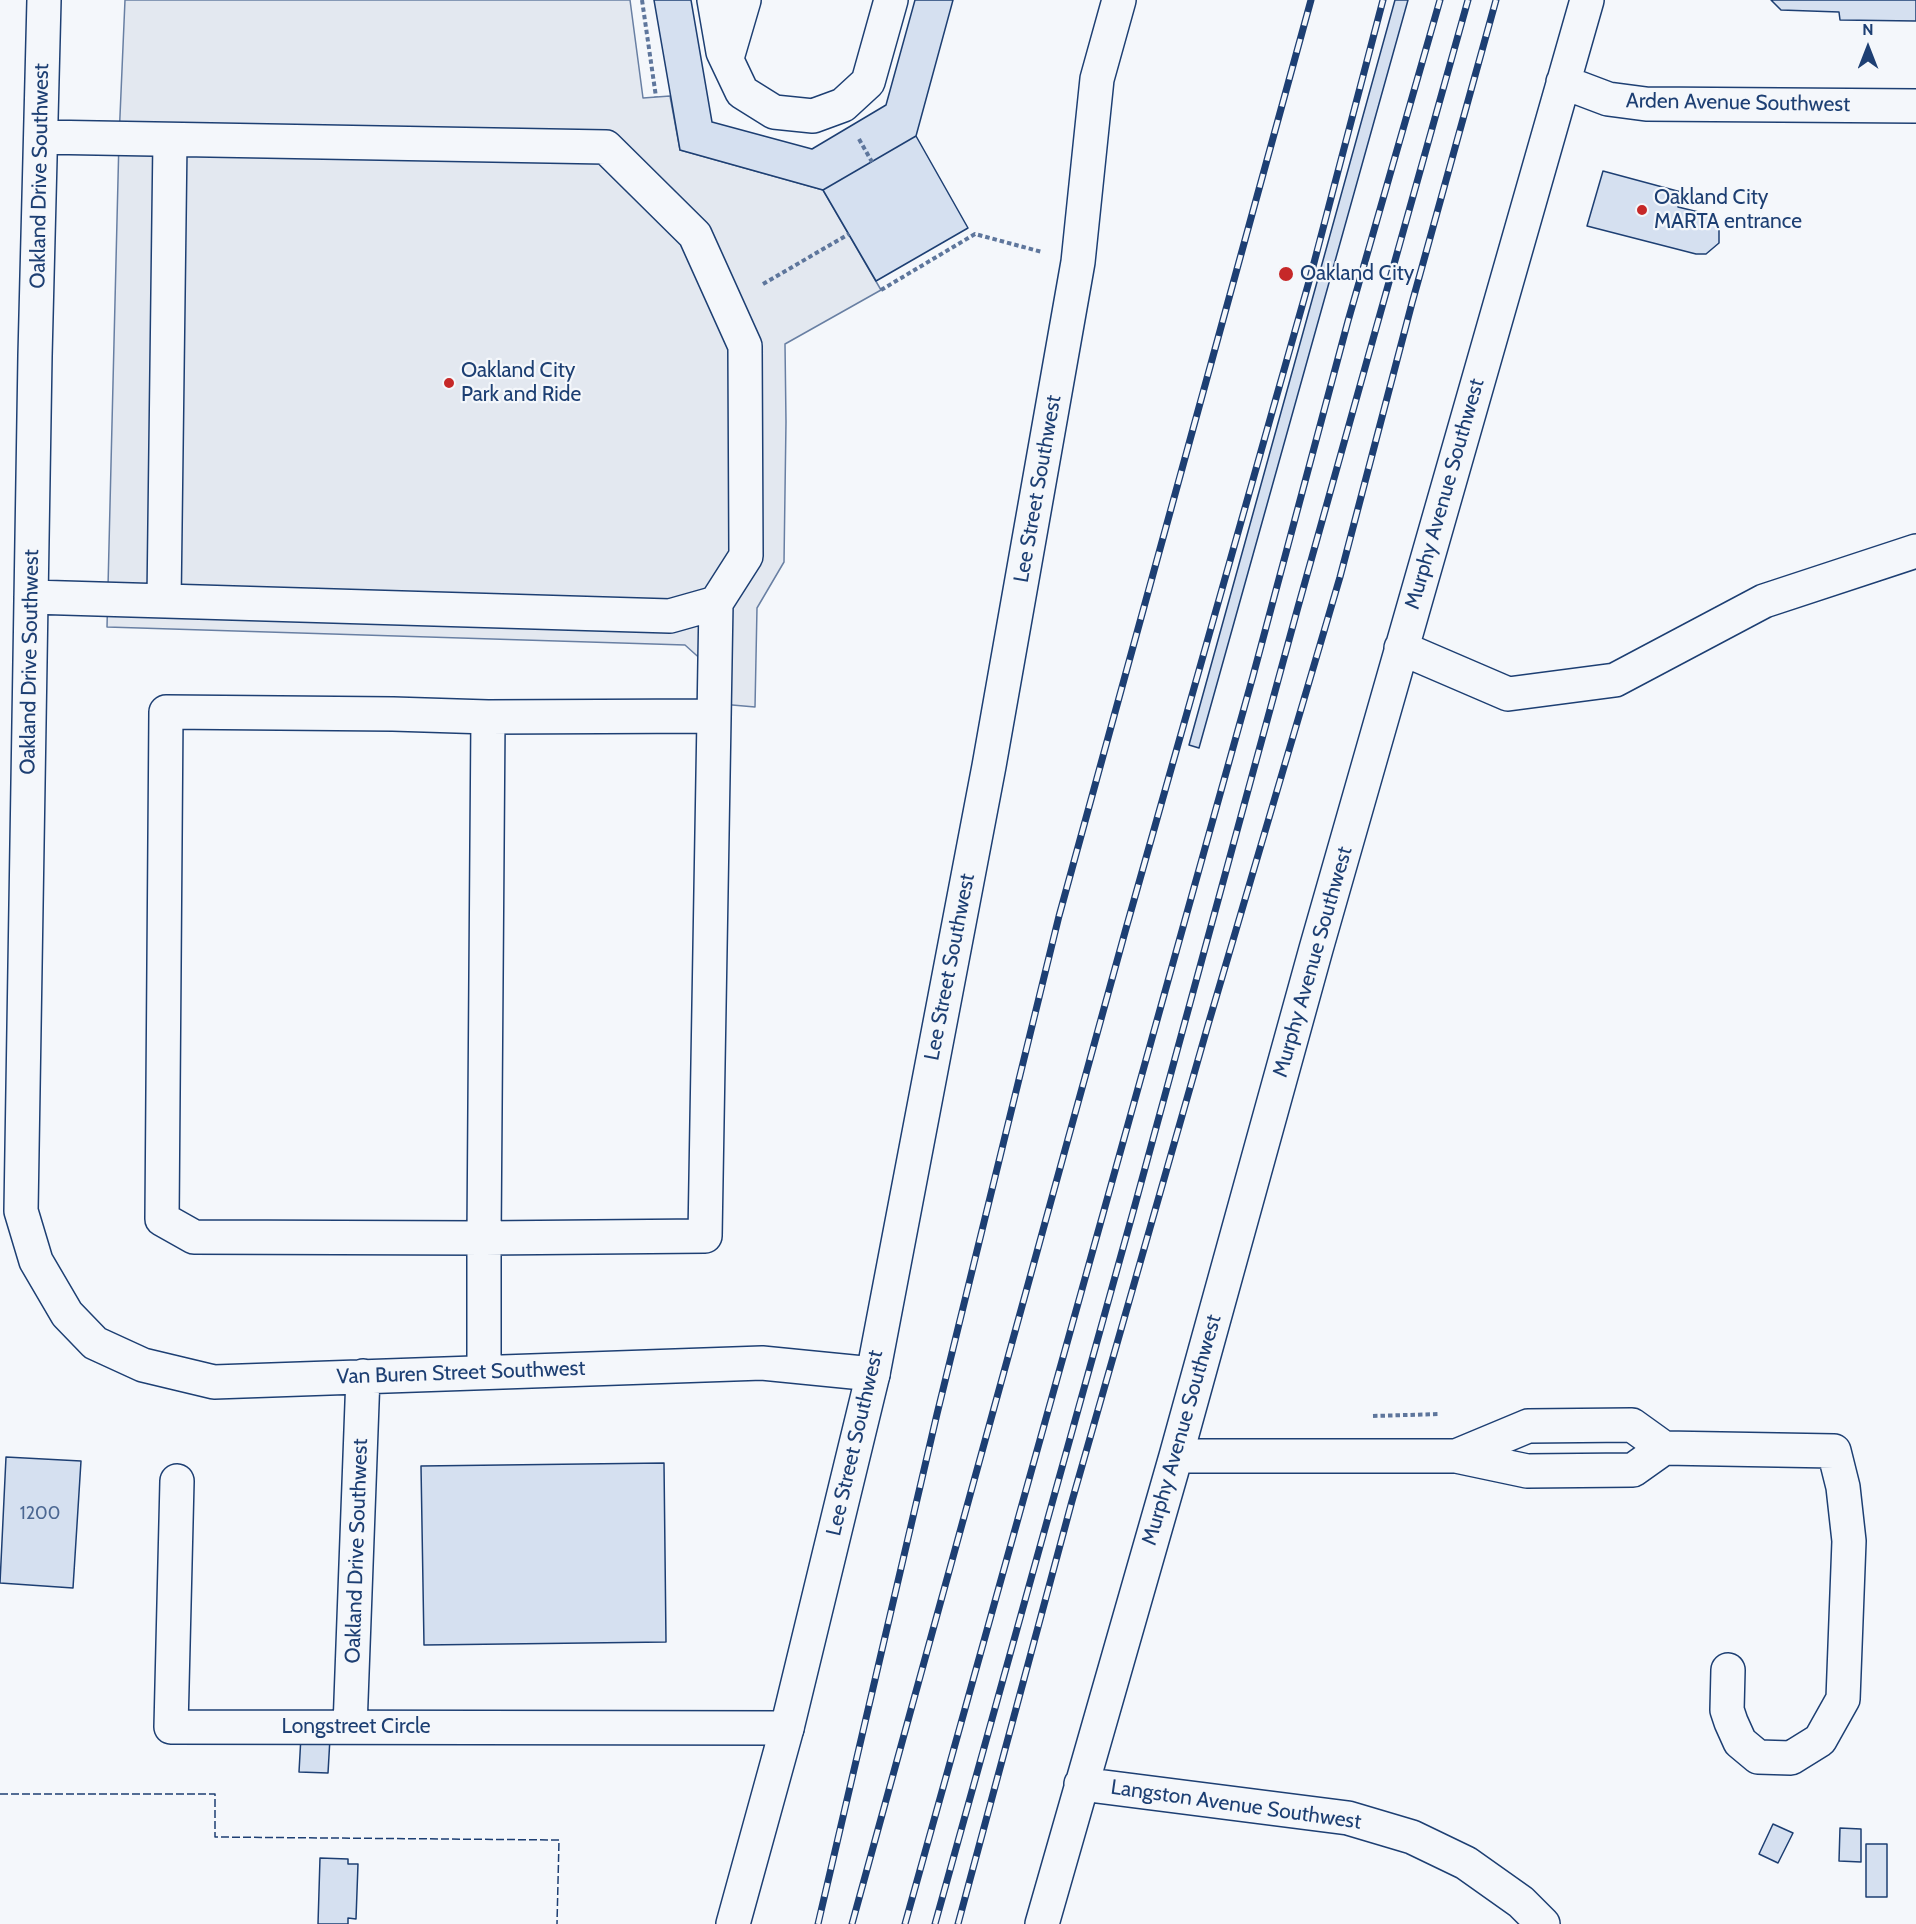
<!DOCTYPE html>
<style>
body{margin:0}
#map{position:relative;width:1916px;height:1924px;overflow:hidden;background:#f4f7fb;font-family:Cabin,sans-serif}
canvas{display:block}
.north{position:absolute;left:1838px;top:18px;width:60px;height:60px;-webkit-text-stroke:4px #f4f7fb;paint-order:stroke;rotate:0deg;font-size:16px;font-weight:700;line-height:24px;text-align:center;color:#1d3f73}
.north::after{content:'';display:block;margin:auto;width:21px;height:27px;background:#1d3f73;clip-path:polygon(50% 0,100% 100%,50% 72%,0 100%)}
</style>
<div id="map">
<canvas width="1916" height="1924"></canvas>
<div class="north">N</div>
</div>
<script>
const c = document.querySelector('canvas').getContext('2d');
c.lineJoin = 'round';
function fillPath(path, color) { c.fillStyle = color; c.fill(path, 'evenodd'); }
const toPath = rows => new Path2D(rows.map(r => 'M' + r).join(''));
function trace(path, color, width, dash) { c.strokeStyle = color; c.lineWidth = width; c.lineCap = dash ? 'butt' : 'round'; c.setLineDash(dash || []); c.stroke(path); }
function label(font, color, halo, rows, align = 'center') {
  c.font = font + ' Cabin,sans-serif'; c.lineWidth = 4.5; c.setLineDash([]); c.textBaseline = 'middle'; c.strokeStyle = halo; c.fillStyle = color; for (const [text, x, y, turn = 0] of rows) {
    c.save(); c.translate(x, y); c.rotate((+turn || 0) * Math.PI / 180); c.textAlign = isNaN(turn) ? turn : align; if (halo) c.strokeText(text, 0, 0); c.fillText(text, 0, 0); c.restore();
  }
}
const parking = toPath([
 [125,0,630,0,643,98,670,96,680,150,823,190,881,290,785,344,786,422,784,562,757,608,755,707,698,702,705,663,685,645,107,627,119,139,125,0]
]);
const building = toPath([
 [654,0,691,0,712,122,812,149,886,105,915,0,953,0,916,136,823,190,680,150,654,0],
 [1395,0,1408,0,1199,748,1189,745,1395,0],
 [1771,0,1916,0,1916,21,1840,20,1839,12,1781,10,1771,0],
 [916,136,968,228,876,281,823,190,916,136],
 [1603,171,1681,192,1678,207,1707,214,1715,220,1719,226,1719,243,1706,254,1696,254,1587,226,1603,171],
 [6,1457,81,1461,73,1588,0,1583,6,1457],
 [664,1463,666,1642,424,1645,421,1466,664,1463],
 [301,1736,330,1738,328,1773,299,1772,301,1736],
 [1773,1824,1793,1833,1778,1863,1759,1854,1773,1824],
 [1840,1828,1861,1829,1861,1862,1839,1861,1840,1828],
 [1866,1844,1887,1844,1887,1897,1866,1897,1866,1844],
 [320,1858,348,1859,348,1864,358,1864,356,1919,348,1918,348,1924,318,1924,320,1858]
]);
const path = toPath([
 [642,0,656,97],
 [859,139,872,162],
 [763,284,849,234],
 [881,290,975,234,1042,252],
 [1373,1416,1440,1414]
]);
const minor = toPath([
 [44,0,35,356,21,1211,36,1261,67,1314,95,1343,143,1365,214,1382,762,1363,873,1374],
 [714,0,723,52,742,92,774,112,813,116,843,105,868,82,891,0],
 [727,58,744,0],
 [1563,82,1608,99,1646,104,1916,106],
 [31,597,670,616,716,603,746,556,745,346,695,235,606,147,41,137],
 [164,601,170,140],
 [1401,648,1508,694,1615,680,1764,601,1916,551],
 [488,717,484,1238,194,1237,162,1219,166,712,393,714,488,717,713,716],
 [484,1372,484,1238,705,1236,716,603],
 [1176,1456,1456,1456,1527,1471,1633,1470,1664,1448],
 [1456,1456,1528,1426,1632,1425,1664,1448,1834,1451,1843,1487,1849,1541,1843,1699,1820,1740,1791,1758,1758,1757,1740,1742,1731,1722,1727,1710,1728,1670],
 [177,1481,171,1727,787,1728],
 [350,1727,363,1376],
 [1081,1784,1348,1818,1412,1837,1466,1863,1521,1902,1543,1924],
 [1042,1924,1176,1456,1316,949,1587,0]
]);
const major = toPath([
 [733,1924,787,1728,873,1374,989,766,1078,262,1097,79,1119,0]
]);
const rail = toPath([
 [818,1924,937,1414,1059,916,1311,0],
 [852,1924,1125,932,1310,278,1383,0],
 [905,1924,1253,676,1348,321,1440,0],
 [935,1924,1135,1205,1298,607,1468,0],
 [958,1924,1072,1501,1208,1025,1340,577,1412,303,1496,0]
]);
const fence = toPath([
 [0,1794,215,1794,215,1837,559,1840,557,1924]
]);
const markers = [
 [1642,210,6,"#c62828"],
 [1286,274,8,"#c62828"],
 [449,383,6,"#c62828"]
];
const numberNames = [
 ["1200",40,1514]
];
const streetNames = [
 ["Arden Avenue Southwest",1738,103,1],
 ["Oakland Drive Southwest",40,176,-89],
 ["Lee Street Southwest",1038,489,-80],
 ["Murphy Avenue Southwest",1445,494,-74],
 ["Oakland Drive Southwest",30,662,-89],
 ["Murphy Avenue Southwest",1313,962,-74],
 ["Lee Street Southwest",950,967,-79],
 ["Van Buren Street Southwest",461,1373,-2],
 ["Murphy Avenue Southwest",1182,1430,-74],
 ["Lee Street Southwest",855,1443,-77],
 ["Oakland Drive Southwest",357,1551,-88],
 ["Longstreet Circle",356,1727],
 ["Langston Avenue Southwest",1236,1805,8]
];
const poiNames = [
 ["Oakland City",1654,198],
 ["MARTA entrance",1654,222],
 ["Oakland City",1300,274],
 ["Oakland City",461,371],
 ["Park and Ride",461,395]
];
fillPath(parking, '#e3e8f0');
trace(parking, '#687fa3', 1.5);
fillPath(building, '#d5e0f0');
trace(building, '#1d3f73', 1.5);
trace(minor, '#1d3f73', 36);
trace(major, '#1d3f73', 36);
trace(path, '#5e769c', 4, [4.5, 3]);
trace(minor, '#f4f7fb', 33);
trace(major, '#f4f7fb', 33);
trace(rail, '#1d3f73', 7);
trace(rail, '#f4f7fb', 4.5, [14]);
trace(fence, '#1d3f73', 1.5, [8, 3]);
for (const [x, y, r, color] of markers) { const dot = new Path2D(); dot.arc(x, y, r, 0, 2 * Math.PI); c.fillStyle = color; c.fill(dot); trace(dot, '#f4f7fb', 2); }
label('18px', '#4b6792', null, numberNames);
label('21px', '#1d3f73', '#f4f7fb', streetNames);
label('21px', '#1d3f73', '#f4f7fb', poiNames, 'left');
</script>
